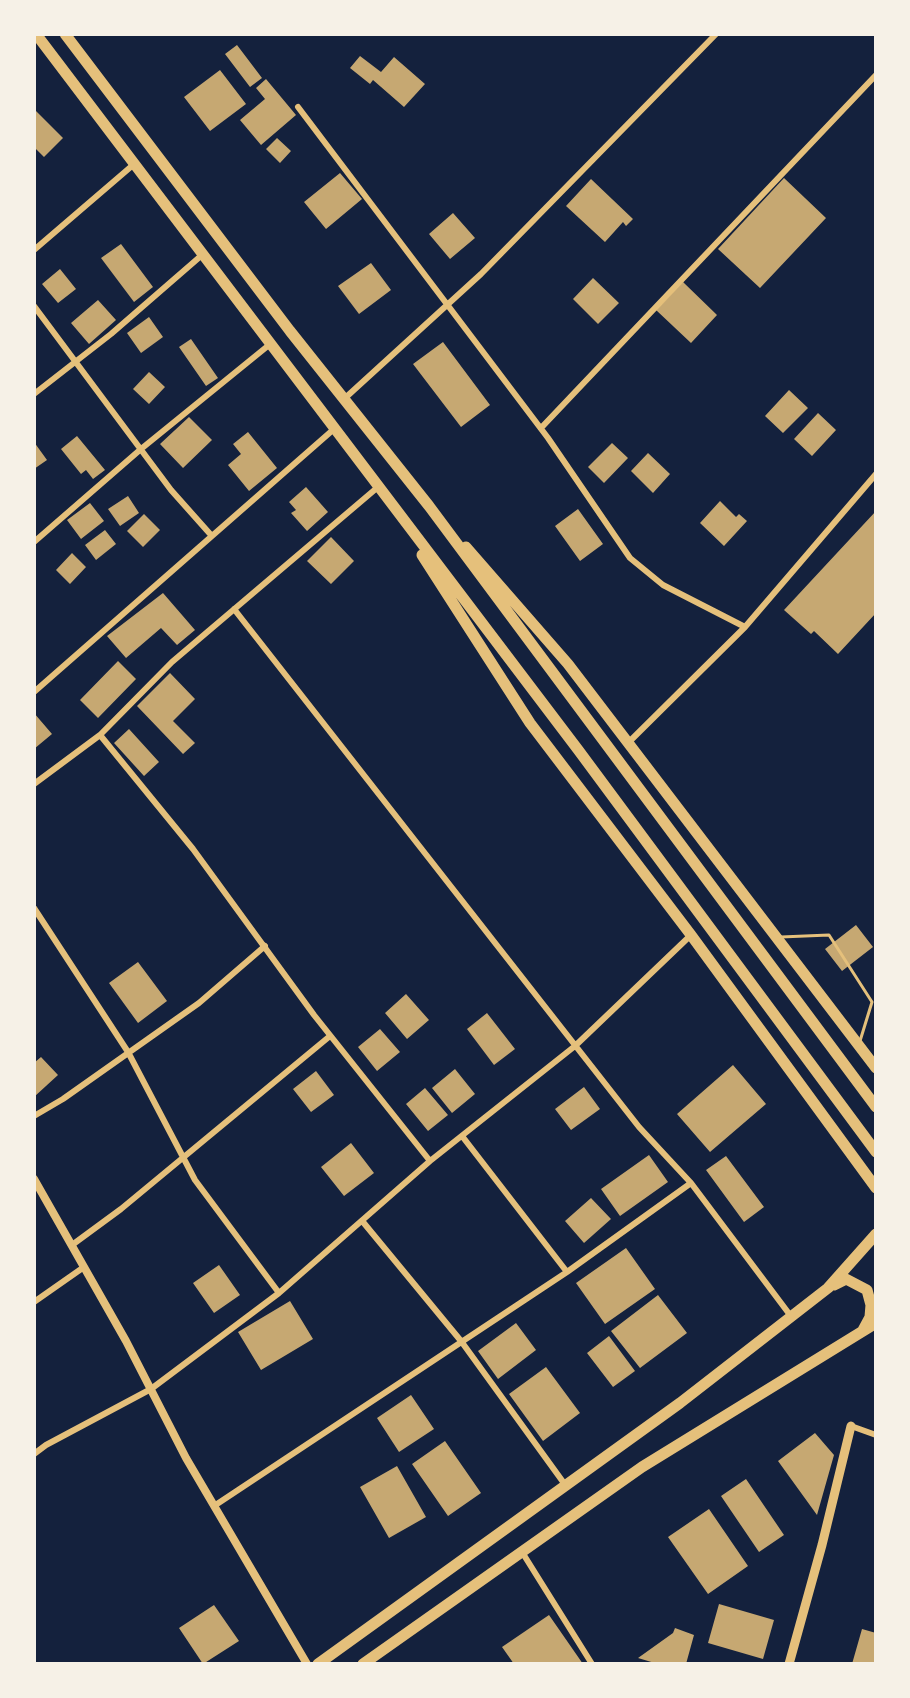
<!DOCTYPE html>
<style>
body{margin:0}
#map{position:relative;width:910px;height:1698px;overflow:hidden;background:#14213d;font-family:Bitter,serif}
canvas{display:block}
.frame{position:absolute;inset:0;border:36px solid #f6f1e7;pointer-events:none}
</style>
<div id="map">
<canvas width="910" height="1698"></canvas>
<div class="frame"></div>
</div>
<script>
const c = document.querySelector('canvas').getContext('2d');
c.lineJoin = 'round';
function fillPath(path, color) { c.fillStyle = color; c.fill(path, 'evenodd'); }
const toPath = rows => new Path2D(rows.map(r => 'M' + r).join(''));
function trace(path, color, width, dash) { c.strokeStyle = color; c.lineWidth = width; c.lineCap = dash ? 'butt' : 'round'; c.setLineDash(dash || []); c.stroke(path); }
const building = toPath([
 [237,45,262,78,250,87,225,54],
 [360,56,381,72,394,57,425,84,404,107,373,80,370,84,350,68],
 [220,70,246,104,210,131,184,97],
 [266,79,296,115,261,145,240,120,265,99,256,88],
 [34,109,63,138,44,157,34,147],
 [277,138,291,151,280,163,266,149],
 [340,173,362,199,326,229,304,202],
 [784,178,826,218,760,288,718,249],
 [591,179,633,219,626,226,623,222,605,242,566,206],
 [453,213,475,238,450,259,429,234],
 [121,244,153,287,134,302,101,258],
 [371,263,391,290,359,314,338,286],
 [60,269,76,289,58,303,42,284],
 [593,278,619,303,598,324,573,299],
 [683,282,717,315,691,343,656,310],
 [98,300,116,320,89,344,71,323],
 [149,317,163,337,141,353,127,333],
 [191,339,218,378,206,386,179,347],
 [443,342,490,405,461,427,413,364],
 [149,372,165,387,149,404,133,389],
 [789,390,808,408,783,433,765,416],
 [818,413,836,430,812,456,794,439],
 [189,417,212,440,183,468,160,444],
 [248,432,277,468,249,491,228,465,241,454,233,444],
 [77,436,105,470,93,479,86,470,81,474,61,449],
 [34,442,47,460,34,469],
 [612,443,628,458,604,483,588,467],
 [648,453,670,474,653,493,631,471],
 [306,487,328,512,307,531,291,513,296,510,289,502],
 [128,496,139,513,120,526,108,509],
 [720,501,736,517,739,514,747,521,724,546,700,523],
 [90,503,104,521,81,539,67,520],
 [578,509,603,544,580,561,555,526],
 [876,511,876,613,838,654,814,631,811,634,784,610],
 [144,514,160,530,143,547,127,531],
 [105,530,116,544,96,560,85,545],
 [331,537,354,561,331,584,307,561],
 [72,553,86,567,70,584,56,570],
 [163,593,195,630,177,645,161,628,126,658,107,636],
 [118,661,136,679,98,718,80,700],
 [170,673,195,699,173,721,195,743,183,754,137,706],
 [34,713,52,734,34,749],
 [129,729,159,762,144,776,114,743],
 [856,925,873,947,842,971,825,949],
 [138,962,167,1001,138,1023,109,983],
 [406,994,429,1020,407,1039,385,1013],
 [487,1013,515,1049,494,1065,467,1029],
 [380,1029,400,1052,377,1071,358,1047],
 [41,1057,58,1075,34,1097,34,1063],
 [733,1065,766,1104,710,1152,677,1114],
 [455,1069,475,1094,452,1113,432,1088],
 [316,1071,334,1095,311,1112,293,1089],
 [584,1087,600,1109,571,1130,555,1109],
 [425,1088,448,1115,428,1131,406,1104],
 [351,1143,374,1173,344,1196,321,1167],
 [649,1155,668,1182,620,1216,601,1189],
 [726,1156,764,1207,744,1222,706,1170],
 [591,1198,611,1219,584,1243,565,1221],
 [626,1248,655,1289,605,1324,576,1283],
 [219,1265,240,1295,214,1313,193,1283],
 [658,1295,687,1333,640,1368,611,1331],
 [290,1301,313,1339,261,1370,238,1332],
 [516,1323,536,1350,498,1379,478,1351],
 [609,1336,635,1371,613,1387,587,1353],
 [546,1367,580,1413,543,1441,509,1394],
 [411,1395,434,1429,399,1452,377,1418],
 [815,1433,834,1455,817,1515,778,1461],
 [445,1441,481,1493,448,1516,412,1464],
 [397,1466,426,1517,389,1538,360,1487],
 [746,1479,784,1535,759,1552,721,1496],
 [709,1509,748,1566,708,1594,668,1537],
 [719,1604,774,1620,763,1659,708,1643],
 [214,1605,239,1641,203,1664,179,1628],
 [549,1615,583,1664,514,1664,502,1647],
 [675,1628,694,1635,686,1664,658,1664,638,1658,673,1633],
 [862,1629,876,1633,876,1664,852,1664]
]);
const service = toPath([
 [781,937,829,935,872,1002,860,1041]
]);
const minor = toPath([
 [298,107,548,438,630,558,663,585,745,627],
 [34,250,133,165],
 [34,306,171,490,211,535],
 [34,394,111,334,202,255],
 [344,399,481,274,716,34],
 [541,428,876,75],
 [34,542,141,449,269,345],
 [234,609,639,1127,691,1183,790,1315],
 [34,692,334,429],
 [100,735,193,849,314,1015,430,1161],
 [629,742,745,627,876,474],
 [34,784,100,735,172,662,378,487],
 [34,908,128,1052,195,1180,279,1293],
 [34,1116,63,1099,199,1003,265,946],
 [462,1136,567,1272],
 [363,1222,461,1341,566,1486],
 [72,1245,121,1209,330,1036],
 [34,1302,84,1267],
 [851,1426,876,1435],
 [34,1454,46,1445,151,1389,279,1293,430,1161,575,1046,691,935],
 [214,1506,567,1272,691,1183],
 [522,1552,592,1664]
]);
const tertiary = toPath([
 [34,1179,126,1341,186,1458,307,1664]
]);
const secondary = toPath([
 [789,1664,822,1545,851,1426]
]);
const trunk = toPath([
 [36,34,579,751,876,1152],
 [65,34,290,331,429,506,876,1107],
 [466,547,568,664,876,1068],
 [422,555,530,723,691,935,876,1188],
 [834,1285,846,1279,867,1290,871,1305,870,1317,863,1330],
 [318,1664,680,1403,828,1288,876,1234],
 [363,1664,642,1467,876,1323]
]);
fillPath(building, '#c6a872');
trace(service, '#e5c07b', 3);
trace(minor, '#e5c07b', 6);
trace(tertiary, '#e5c07b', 8);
trace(secondary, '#e5c07b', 9);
trace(trunk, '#e5c07b', 11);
</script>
